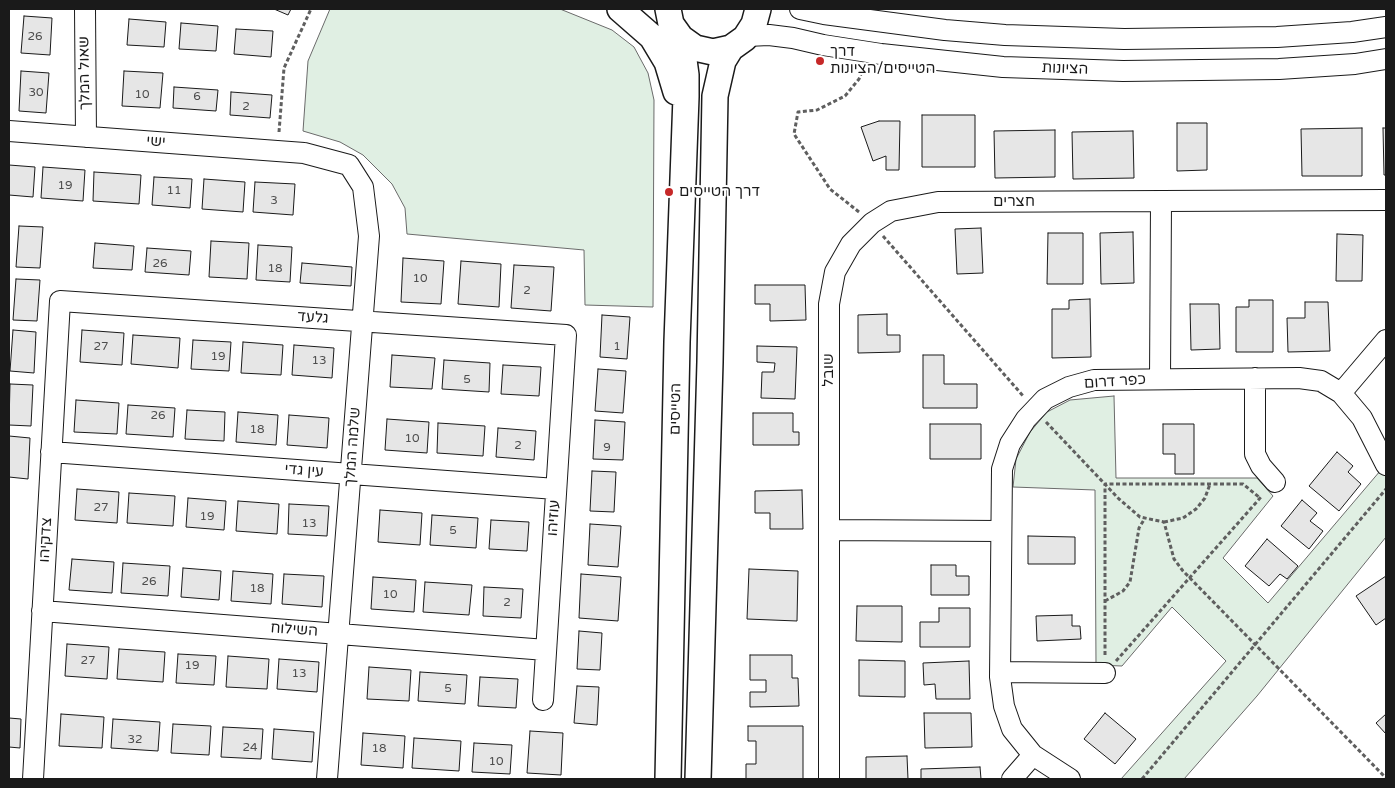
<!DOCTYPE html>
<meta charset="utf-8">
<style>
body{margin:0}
#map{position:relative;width:1395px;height:788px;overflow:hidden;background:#fff;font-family:"Varela Round",sans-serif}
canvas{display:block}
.frame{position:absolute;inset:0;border:10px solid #1a1a1a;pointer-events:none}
</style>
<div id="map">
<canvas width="1395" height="788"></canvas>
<div class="frame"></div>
</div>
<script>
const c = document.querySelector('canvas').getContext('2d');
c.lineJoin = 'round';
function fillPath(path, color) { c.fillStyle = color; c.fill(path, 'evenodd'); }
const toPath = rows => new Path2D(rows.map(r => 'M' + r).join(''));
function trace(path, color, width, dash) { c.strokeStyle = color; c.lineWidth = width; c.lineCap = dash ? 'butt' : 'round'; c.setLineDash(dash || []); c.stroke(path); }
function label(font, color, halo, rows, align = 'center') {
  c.font = font + ' "Varela Round","Noto Sans Hebrew",sans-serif'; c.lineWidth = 4; c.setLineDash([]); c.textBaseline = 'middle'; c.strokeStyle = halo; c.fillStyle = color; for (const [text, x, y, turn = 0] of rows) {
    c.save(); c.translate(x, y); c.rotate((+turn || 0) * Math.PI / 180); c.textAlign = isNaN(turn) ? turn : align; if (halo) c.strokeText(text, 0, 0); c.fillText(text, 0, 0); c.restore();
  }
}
const green = toPath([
 [330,9,560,9,612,30,634,47,648,73,654,100,653,307,585,305,584,250,407,234,405,208,392,184,363,155,340,142,303,131,308,61,330,9],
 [1114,396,1116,478,1257,478,1273,496,1223,558,1268,603,1386,464,1386,537,1257,696,1184,779,1121,779,1226,661,1172,607,1122,666,1096,665,1095,490,1013,487,1016,459,1030,432,1047,412,1070,400,1114,396]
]);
const building = toPath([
 [274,9,291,9,288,15,274,9],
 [24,16,52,18,50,55,21,53,24,16],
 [129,19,166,22,164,47,127,45,129,19],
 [181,23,218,26,216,51,179,49,181,23],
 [236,29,273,31,271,57,234,54,236,29],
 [21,71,49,73,46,113,19,111,21,71],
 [124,71,163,73,160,108,122,106,124,71],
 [174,87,218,90,216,111,173,108,174,87],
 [231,92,272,95,270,118,230,115,231,92],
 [922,115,975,115,975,167,922,167,922,115],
 [879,121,900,121,899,170,886,170,886,156,873,161,861,127,879,121],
 [1177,123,1207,123,1207,170,1177,171,1177,123],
 [1362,128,1362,176,1302,176,1301,129,1362,128],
 [1383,128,1386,128,1386,175,1384,175,1383,128],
 [1055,130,1055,177,995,178,994,131,1055,130],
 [1133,131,1134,178,1073,179,1072,132,1133,131],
 [9,165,35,167,33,197,9,195,9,165],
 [43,167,85,170,83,201,41,198,43,167],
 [94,172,141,175,139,204,93,201,94,172],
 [154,177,192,179,190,208,152,205,154,177],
 [204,179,245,182,243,212,202,209,204,179],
 [255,182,295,184,293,215,253,212,255,182],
 [19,226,43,227,40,268,16,267,19,226],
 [981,228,983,273,957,274,955,229,981,228],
 [1133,232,1134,283,1101,284,1100,233,1133,232],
 [1048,233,1083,233,1083,284,1047,284,1048,233],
 [1337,234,1363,235,1362,281,1336,281,1337,234],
 [211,241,249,243,247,279,209,277,211,241],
 [95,243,134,246,132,270,93,268,95,243],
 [258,245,292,247,290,282,256,280,258,245],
 [147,248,191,251,189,275,145,272,147,248],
 [403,258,444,261,441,304,401,302,403,258],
 [461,261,501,264,499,307,458,304,461,261],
 [302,263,352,267,351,286,300,283,302,263],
 [514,265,554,267,551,311,511,308,514,265],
 [16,279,40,280,37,321,13,320,16,279],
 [755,285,805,285,806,320,770,321,770,304,755,304,755,285],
 [1090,299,1091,357,1052,358,1052,309,1069,309,1069,300,1090,299],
 [1249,300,1273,300,1273,352,1236,352,1236,307,1249,307,1249,300],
 [1305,302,1328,302,1330,351,1288,352,1287,318,1305,318,1305,302],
 [1190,304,1219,304,1220,349,1191,350,1190,304],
 [887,314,887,335,900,335,900,352,858,353,858,315,887,314],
 [602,315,630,317,627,359,600,357,602,315],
 [13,330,36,332,34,373,10,371,13,330],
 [82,330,124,333,122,365,80,362,82,330],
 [133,335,180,338,178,368,131,364,133,335],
 [193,340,231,342,229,371,191,369,193,340],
 [243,342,283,345,281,375,241,373,243,342],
 [294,345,334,348,332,378,292,375,294,345],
 [757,346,797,347,795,399,761,398,762,372,774,372,775,363,757,362,757,346],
 [392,355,435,358,432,389,390,387,392,355],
 [923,355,944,355,944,384,977,384,977,408,923,408,923,355],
 [444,360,490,363,489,392,442,389,444,360],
 [503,365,541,367,539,396,501,394,503,365],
 [598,369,626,371,623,413,595,411,598,369],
 [10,384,33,385,31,426,9,425,10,384],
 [76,400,119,403,117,434,74,432,76,400],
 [128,405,175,408,173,437,126,434,128,405],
 [187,410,225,412,224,441,185,439,187,410],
 [238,412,278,415,276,445,236,442,238,412],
 [753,413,793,413,793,432,799,432,799,445,753,445,753,413],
 [289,415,329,418,327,448,287,445,289,415],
 [387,419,429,422,427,453,385,450,387,419],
 [595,420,625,422,623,460,593,459,595,420],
 [438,423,485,426,483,456,437,453,438,423],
 [930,424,981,424,981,459,930,459,930,424],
 [1163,424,1194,424,1194,474,1175,474,1175,454,1163,454,1163,424],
 [498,428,536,431,534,460,496,457,498,428],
 [9,436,30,438,28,479,9,477,9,436],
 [1337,452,1353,466,1348,472,1361,484,1339,511,1309,486,1337,452],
 [592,471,616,472,614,512,590,511,592,471],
 [77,489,119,492,117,523,75,520,77,489],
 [802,490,803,529,770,529,770,513,755,513,755,491,802,490],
 [129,493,175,496,173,526,127,523,129,493],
 [188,498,226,501,224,530,186,527,188,498],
 [1302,500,1317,513,1310,521,1323,531,1309,549,1281,526,1302,500],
 [238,501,279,504,277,534,236,531,238,501],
 [289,504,329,506,327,536,288,534,289,504],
 [380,510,422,513,420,545,378,542,380,510],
 [432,515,478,518,476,548,430,545,432,515],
 [491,520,529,522,527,551,489,549,491,520],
 [590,524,621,526,618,567,588,565,590,524],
 [1028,536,1075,537,1075,564,1028,564,1028,536],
 [1267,539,1298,566,1287,579,1280,574,1269,586,1245,566,1267,539],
 [72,559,114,562,112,593,69,590,72,559],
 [123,563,170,566,168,596,121,593,123,563],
 [931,565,956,565,956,576,969,576,969,595,931,595,931,565],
 [183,568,221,571,219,600,181,597,183,568],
 [749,569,798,571,797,621,747,619,749,569],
 [233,571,273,574,271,604,231,601,233,571],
 [284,574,324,576,322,607,282,604,284,574],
 [581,574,621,577,618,621,579,618,581,574],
 [1386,576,1386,618,1376,625,1356,596,1386,576],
 [373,577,416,580,414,612,371,609,373,577],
 [425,582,472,585,469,615,423,612,425,582],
 [484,587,523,589,521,618,483,616,484,587],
 [857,606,902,606,902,642,856,641,857,606],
 [939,608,970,608,970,647,920,647,920,622,939,622,939,608],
 [1072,615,1072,626,1080,626,1081,639,1037,641,1036,616,1072,615],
 [579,631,602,633,600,670,577,669,579,631],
 [67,644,109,647,107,679,65,676,67,644],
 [119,649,165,652,163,682,117,679,119,649],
 [178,654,216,656,214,685,176,683,178,654],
 [750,655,792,655,792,678,798,678,799,706,750,707,750,692,766,692,766,680,750,680,750,655],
 [228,656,269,659,267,689,226,687,228,656],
 [279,659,319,662,317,692,277,689,279,659],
 [859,660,905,661,905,697,859,696,859,660],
 [969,661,970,699,936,699,935,684,924,685,923,663,969,661],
 [369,667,411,670,409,701,367,699,369,667],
 [420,672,467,675,465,704,418,701,420,672],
 [480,677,518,679,516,708,478,706,480,677],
 [577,686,599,687,597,725,574,723,577,686],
 [924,713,971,713,972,747,925,748,924,713],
 [1105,713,1136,739,1115,764,1084,739,1105,713],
 [61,714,104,717,102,748,59,746,61,714],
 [1386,714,1386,734,1376,723,1386,714],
 [9,718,21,719,20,748,9,747,9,718],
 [113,719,160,722,158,751,111,748,113,719],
 [173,724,211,726,209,755,171,753,173,724],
 [748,726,803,726,803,779,746,779,746,764,756,764,756,741,748,741,748,726],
 [223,727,263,729,261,759,221,757,223,727],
 [274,729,314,732,312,762,272,759,274,729],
 [530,731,563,733,561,775,527,773,530,731],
 [363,733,405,736,403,768,361,765,363,733],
 [414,738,461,741,459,771,412,768,414,738],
 [474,743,512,745,510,774,472,772,474,743],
 [907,756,908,779,866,779,866,757,907,756],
 [980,767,981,779,921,779,921,769,980,767]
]);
const path = toPath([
 [279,132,284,68,311,9],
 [859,212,830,189,794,134,798,112,817,110,845,96,859,79,863,69],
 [883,236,1024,397],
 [1046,422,1119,499,1140,517,1164,522,1174,559,1183,571,1386,778],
 [1164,522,1183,518,1196,509,1205,498,1210,484],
 [1105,601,1123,591,1130,582,1139,528,1145,518],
 [1105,655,1105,484,1243,484,1260,498],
 [1116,661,1261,497],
 [1142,779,1386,489]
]);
const minor = toPath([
 [85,9,86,137],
 [800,9,824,14,945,30,1005,35,1124,39,1277,37,1352,32,1386,27],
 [747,36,769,35,793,38,823,45,881,54,1003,67,1123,71,1279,69,1355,64,1386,59],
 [9,131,304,153,349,165,363,187,369,236,327,779],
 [1255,378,1255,454,1261,466,1275,482],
 [1160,379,1161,202],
 [1341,393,1386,340],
 [51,452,556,489],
 [830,530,1000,531],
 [42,611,546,650],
 [1000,672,1105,673],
 [33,779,60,301,566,335,543,700],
 [829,779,829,304,835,272,851,244,872,223,891,211,938,202,1386,200],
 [1012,779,1033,755],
 [1070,779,1033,755,1012,729,1004,706,1000,677,1002,469,1010,444,1026,419,1045,399,1069,387,1094,380,1299,378,1321,381,1341,393,1362,418,1386,465]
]);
const major = toPath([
 [620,9,652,37,667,62,676,92],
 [668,9,671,24,681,38,695,48,713,52,731,48,745,38,754,24,758,9],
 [668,779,677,342,686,97,686,75,681,38],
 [698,779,710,362,715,96,723,61,731,48]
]);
const markers = [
 [820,61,5,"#c62828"],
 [669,192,5,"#c62828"]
];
const numberNames = [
 ["26",35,37],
 ["30",36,93],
 ["10",142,95],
 ["6",197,97],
 ["2",246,107],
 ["19",65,186],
 ["11",174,191],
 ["3",274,201],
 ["26",160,264],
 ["18",275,269],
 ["10",420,279],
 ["2",527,291],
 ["27",101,347],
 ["1",617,347],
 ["19",218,357],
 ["13",319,361],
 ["5",467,380],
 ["26",158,416],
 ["18",257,430],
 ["10",412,439],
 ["2",518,446],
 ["9",607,448],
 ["27",101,508],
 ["19",207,517],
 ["13",309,524],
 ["5",453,531],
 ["26",149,582],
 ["18",257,589],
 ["10",390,595],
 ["2",507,603],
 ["27",88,661],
 ["19",192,666],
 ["13",299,674],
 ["5",448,689],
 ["32",135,740],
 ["24",250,748],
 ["18",379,749],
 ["10",496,762]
];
const poiNames = [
 ["דרך",830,52],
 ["הטייסים/הציונות",830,69],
 ["דרך הטייסים",679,192]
];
const streetNames = [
 ["הציונות",1065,69,2],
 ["שאול המלך",85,73,-91],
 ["ישי",156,142,4],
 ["חצרים",1014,202],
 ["גלעד",313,318,4],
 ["שובל",829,370,-90],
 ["כפר דרום",1115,382,-4],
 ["הטייסים",676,409,-89],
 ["שלמה המלך",353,447,-86],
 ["עין גדי",304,471,4],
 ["עוזיהו",554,518,-86],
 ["צדקיהו",46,540,-87],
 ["השילוח",294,630,4]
];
fillPath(green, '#e0efe3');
trace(green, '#6a6a6a', 1);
fillPath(building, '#e6e6e6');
trace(building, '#1a1a1a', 1);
trace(minor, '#1a1a1a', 22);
trace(major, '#1a1a1a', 28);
trace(path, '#5f5f5f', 3, [4, 2.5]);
trace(minor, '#fff', 20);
trace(major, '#fff', 25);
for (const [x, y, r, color] of markers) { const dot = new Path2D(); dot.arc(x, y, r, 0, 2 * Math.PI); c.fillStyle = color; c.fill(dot); trace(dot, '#fff', 2); }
label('12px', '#4d4d4d', null, numberNames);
label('15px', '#1a1a1a', '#fff', poiNames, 'left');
label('15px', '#1a1a1a', '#fff', streetNames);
</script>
